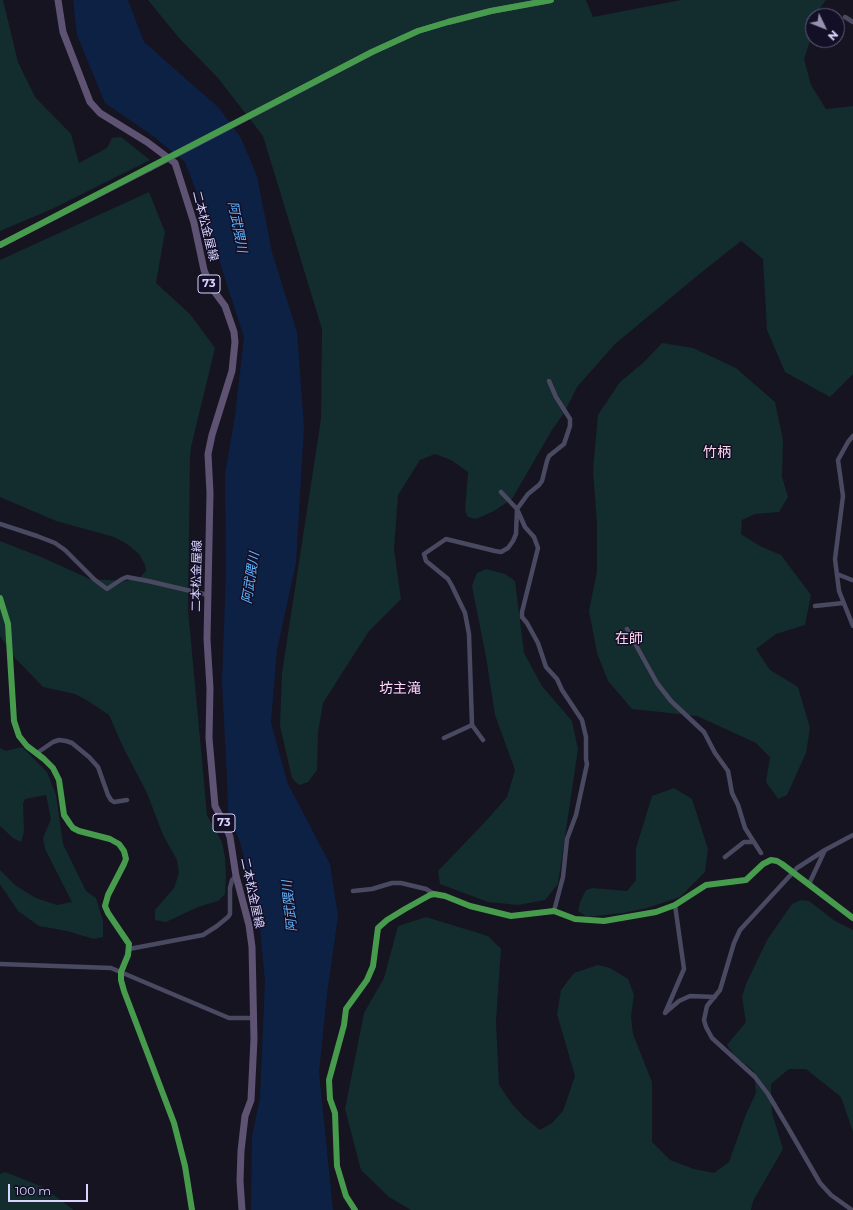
<!DOCTYPE html>
<meta charset="utf-8">
<style>
body{margin:0}
#map{position:relative;width:853px;height:1210px;overflow:hidden;background:#161421;font-family:Montserrat,sans-serif}
canvas{display:block}
.north{position:absolute;left:805px;top:8px;width:40px;height:40px;box-sizing:border-box;background:#130f26;border:1px solid #625e7d;border-radius:50%;rotate:133deg;font-size:11px;font-weight:700;line-height:16px;text-align:center;color:#d9d4ff}
.north::after{content:'';display:block;margin:auto;width:14px;height:18px;background:#9591b1;clip-path:polygon(50% 0,100% 100%,50% 72%,0 100%)}
.scale{position:absolute;left:8px;top:1184px;width:80px;height:18px;box-sizing:border-box;border:2px solid #d9d4ff;border-top:0;padding-left:5px;font-size:12px;line-height:14px;white-space:nowrap;color:#d9d4ff;-webkit-text-stroke:3px #130f26;paint-order:stroke}
</style>
<div id="map">
<canvas width="853" height="1210"></canvas>
<div class="north">N</div>
<div class="scale">100 m</div>
</div>
<script>
const c = document.querySelector('canvas').getContext('2d');
c.lineJoin = 'round';
function fillPath(path, color) { c.fillStyle = color; c.fill(path, 'evenodd'); }
const toPath = rows => new Path2D(rows.map(r => 'M' + r).join(''));
function trace(path, color, width, dash) { c.strokeStyle = color; c.lineWidth = width; c.lineCap = dash ? 'butt' : 'round'; c.setLineDash(dash || []); c.stroke(path); }
function label(font, color, halo, rows, align = 'center') {
  c.font = font + ' Montserrat,"Noto Sans JP",sans-serif'; c.lineWidth = 3; c.setLineDash([]); c.textBaseline = 'middle'; c.strokeStyle = halo; c.fillStyle = color; for (const [text, x, y, turn = 0] of rows) {
    c.save(); c.translate(x, y); c.rotate((+turn || 0) * Math.PI / 180); c.textAlign = isNaN(turn) ? turn : align; if (halo) c.strokeText(text, 0, 0); c.fillText(text, 0, 0); c.restore();
  }
}
const green = toPath([
 [0,0,3,0,18,62,35,97,71,134,79,163,107,148,112,138,121,137,150,160,52,209,0,231],
 [148,0,586,0,593,17,681,0,826,0,821,7,818,16,813,16,813,32,804,59,811,85,826,109,853,106,853,374,830,397,785,372,767,330,763,259,741,241,697,276,615,344,577,387,564,413,552,430,512,499,494,511,476,519,468,517,465,511,468,472,451,460,435,454,420,460,398,495,394,549,401,599,369,631,323,703,318,733,317,770,308,782,299,785,292,778,280,726,282,673,321,419,322,329,263,136,218,78,179,38],
 [149,192,165,232,156,283,190,314,215,348,191,447,190,457,188,609,207,815,222,842,225,857,226,877,225,894,218,901,198,907,166,922,155,920,155,910,174,888,179,873,177,860,163,835,147,793,124,749,109,715,88,701,75,694,43,687,15,658,0,636,0,541,41,557,90,579,126,581,140,577,146,571,145,565,139,554,127,544,114,537,56,521,0,497,0,260],
 [662,343,693,348,736,368,775,402,783,440,782,477,788,497,779,512,755,514,742,520,741,534,760,546,781,555,811,595,805,625,776,634,756,649,770,670,798,687,810,728,806,753,787,795,778,799,766,782,770,757,756,743,697,716,632,709,608,681,597,653,589,611,597,571,597,524,593,470,598,415,620,382,643,363],
 [486,569,505,574,515,581,524,653,542,686,572,721,578,749,558,884,545,900,518,905,488,902,440,884,438,871,485,822,507,797,515,770,495,715,486,657,472,586,477,573],
 [22,747,47,772,56,795,63,844,86,891,96,898,103,921,103,937,94,939,67,931,39,926,18,911,0,884,0,870,16,886,36,898,57,905,72,902,45,849,43,838,51,819,46,795,25,799,23,804,24,832,21,842,13,838,0,826,0,748,6,751],
 [674,788,692,799,708,849,705,872,680,897,647,908,623,913,587,917,578,911,580,902,586,890,593,888,627,891,636,880,636,848,652,796],
 [801,900,809,901,835,921,853,930,853,1132,841,1097,806,1069,789,1069,771,1084,771,1094,772,1113,783,1149,753,1201,751,1210,411,1210,389,1197,361,1170,345,1109,364,1013,384,978,398,926,426,917,488,936,501,949,496,1021,499,1085,512,1104,524,1117,540,1130,552,1123,563,1111,575,1076,557,1014,561,990,574,973,598,965,610,968,628,979,634,995,631,1016,633,1034,652,1082,652,1142,670,1160,694,1169,714,1173,729,1162,746,1114,756,1093,754,1071,735,1056,727,1045,746,1022,742,997,746,984,767,940,792,904],
 [5,1172,43,1187,74,1210,0,1210,0,1174]
]);
const water = toPath([
 [73,0,128,0,144,42,219,108,241,138,257,176,272,252,297,332,304,427,296,563,277,650,271,723,288,784,330,864,338,916,327,994,319,1072,333,1210,251,1210,251,1206,252,1136,260,1098,265,981,259,919,241,845,228,812,227,778,222,682,226,570,225,474,235,416,244,337,227,285,206,217,185,162,153,136,105,103,77,35]
]);
const street = toPath([
 [845,17,853,22],
 [549,381,556,397,570,419,570,426,564,444,549,456,547,461,542,481,539,485,528,494,517,509,525,527,534,537,538,548,522,612,522,617,527,623,538,643,546,667,557,679,562,690,582,720,586,737,586,759,587,764,576,815,567,839,563,877,554,911],
 [853,436,848,442,838,460,843,496,835,559,839,591,853,626],
 [0,524,37,536,55,543,65,550,95,580,107,589,122,579,127,577,148,581,208,595],
 [837,574,852,580],
 [0,598,8,624,14,721,19,736,27,746,44,759,53,768,59,780,64,815,70,824,73,828,79,831,110,839,119,844,124,851,126,859,124,864,108,895,105,906,108,913,129,944,128,955,121,972,121,980,124,991,174,1123,185,1166,192,1210],
 [815,606,843,603],
 [627,629,657,683,671,701,704,732,715,753,728,771,732,793,738,805,745,828,761,853],
 [444,738,472,725],
 [483,740,472,725,469,634,465,613,452,586,448,579,426,561,424,554,446,539,495,551,501,552,508,548,513,541,516,534,517,509,501,492],
 [37,753,53,742,59,740,66,741,72,743,89,757,98,767,108,795,111,800,114,802,127,800],
 [725,857,744,842,753,842],
 [809,884,825,850],
 [353,891,372,889,392,883,401,883,426,889,434,894],
 [129,949,203,935,217,926,228,917,230,914,230,888,232,880,236,876],
 [0,964,111,968,229,1018,254,1018],
 [666,1012,679,1001,690,996,715,997],
 [665,1013,684,969,675,905],
 [355,1210,346,1196,337,1166,335,1113,330,1099,329,1080,344,1025,346,1009,367,980,373,966,378,928,387,920,405,909,430,895,434,894,445,896,470,906,511,916,554,911,575,919,604,921,656,912,675,905,706,885,746,880,763,864,771,860,777,861,782,864,853,918],
 [852,1210,831,1195,820,1183,787,1126,768,1094,755,1077,712,1038,706,1027,704,1020,707,1006,720,990,734,943,740,930,797,868,825,850,853,835]
]);
const secondary = toPath([
 [290,95,372,52,418,31,448,22,491,11,551,0],
 [0,245,150,168]
]);
const primary = toPath([
 [58,0,63,32,90,102,100,113,147,142,175,163,194,223,204,270,211,287,225,306,234,332,235,342,232,371,212,435,208,454,210,493,207,639,210,688,209,738,215,806,226,827,230,837,236,876,249,925,252,947,254,1039,251,1100,245,1116,241,1151,240,1181,242,1210]
]);
const secondaryBridge = toPath([
 [150,168,290,95]
]);
const cycleway = toPath([
 [0,245,372,52,418,31,448,22,491,11,551,0],
 [0,598,8,624,14,721,19,736,27,746,44,759,53,768,59,780,64,815,70,824,73,828,79,831,110,839,119,844,124,851,126,859,124,864,108,895,105,906,108,913,129,944,128,955,121,972,121,980,124,991,174,1123,185,1166,192,1210],
 [355,1210,346,1196,337,1166,335,1113,330,1099,329,1080,344,1025,346,1009,367,980,373,966,378,928,387,920,405,909,430,895,434,894,445,896,470,906,511,916,554,911,575,919,604,921,656,912,675,905,706,885,746,880,763,864,771,860,777,861,782,864,853,918]
]);
const shields = [
 [209,284,22],
 [224,823,22]
];
const shieldNames = [
 ["73",209,284],
 ["73",224,823]
];
const streetNames = [
 ["二本松金屋線",205,226,76],
 ["二本松金屋線",197,576,-89],
 ["二本松金屋線",252,893,78]
];
const waterNames = [
 ["阿武隈川",237,227,79],
 ["阿武隈川",251,578,-81],
 ["阿武隈川",290,906,-96]
];
const quarterNames = [
 ["竹柄",717,453],
 ["在師",629,639],
 ["坊主滝",400,689]
];
fillPath(green, '#132c2d');
fillPath(water, '#0d2144');
trace(street, '#4a4962', 4.5);
trace(secondary, '#575674', 6);
trace(primary, '#5e5373', 7);
trace(secondaryBridge, '#575674', 6);
trace(cycleway, '#469c4c', 6);
for (const [x, y, w] of shields) { const box = new Path2D(); box.roundRect(x - w / 2, y - 9, w, 18, 3); c.fillStyle = '#130f26'; c.fill(box); trace(box, '#d9d4ff', 1); }
label('bold 11px', '#d9d4ff', null, shieldNames);
label('12px', '#d9d4ff', '#130f26', streetNames);
label('italic 13px', '#62b6ff', '#130f26', waterNames);
label('14px', '#ffd6f0', '#130f26', quarterNames);
</script>
